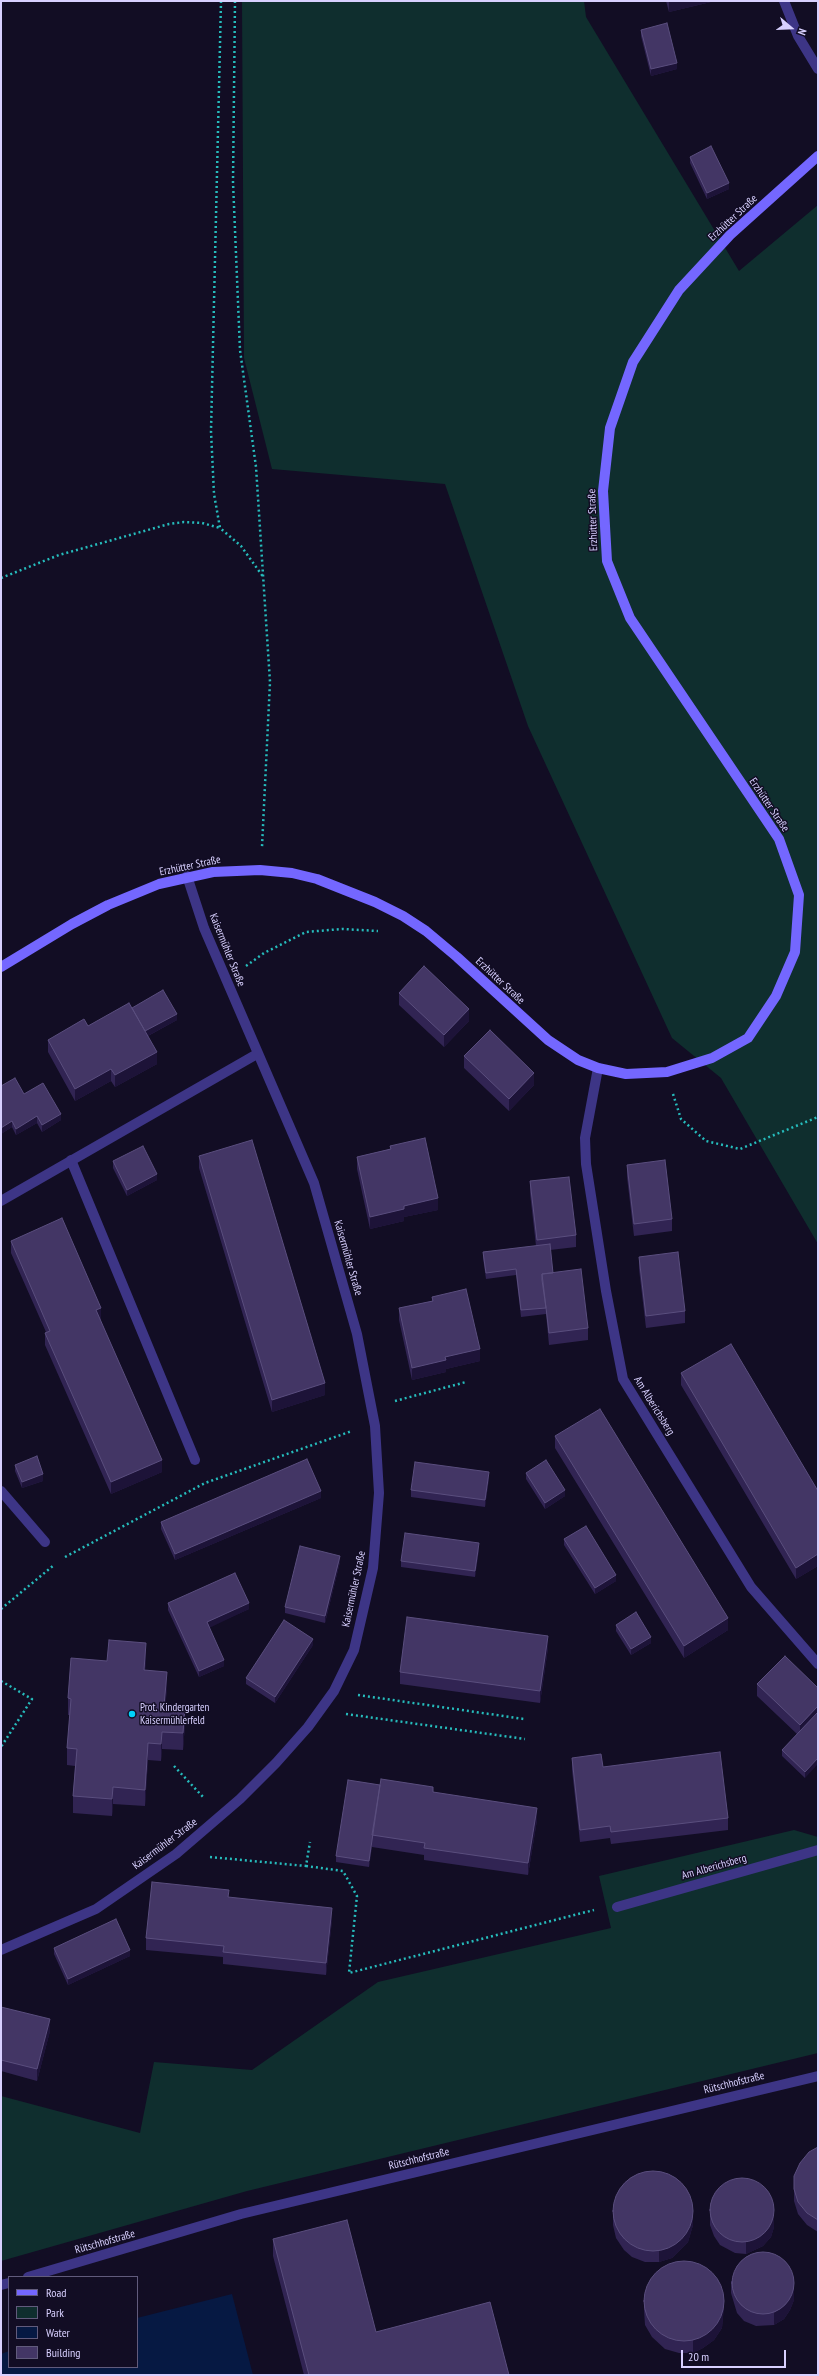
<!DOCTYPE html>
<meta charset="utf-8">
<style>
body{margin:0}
#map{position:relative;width:819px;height:2376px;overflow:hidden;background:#120d24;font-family:"PT Sans Narrow",sans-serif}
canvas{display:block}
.frame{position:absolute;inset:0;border:2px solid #d8d0ff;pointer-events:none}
.legend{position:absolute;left:8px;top:2276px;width:130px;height:92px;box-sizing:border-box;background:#120d24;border:1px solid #615b7c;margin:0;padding:5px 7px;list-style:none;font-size:12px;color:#d8d0ff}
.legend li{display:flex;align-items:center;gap:8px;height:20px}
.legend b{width:20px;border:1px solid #615b7c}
.north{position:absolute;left:771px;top:8px;width:40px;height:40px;-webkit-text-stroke:3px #120d24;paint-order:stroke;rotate:109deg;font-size:11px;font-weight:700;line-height:16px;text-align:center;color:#d8d0ff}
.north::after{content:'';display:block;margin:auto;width:14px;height:18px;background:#d8d0ff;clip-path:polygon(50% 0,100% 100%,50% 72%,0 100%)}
.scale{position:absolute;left:681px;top:2350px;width:105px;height:18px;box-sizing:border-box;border:2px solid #d8d0ff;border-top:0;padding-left:5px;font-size:12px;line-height:14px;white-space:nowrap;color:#d8d0ff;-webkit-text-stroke:3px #120d24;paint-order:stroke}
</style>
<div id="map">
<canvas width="819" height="2376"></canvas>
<div class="frame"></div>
<ul class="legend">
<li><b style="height:5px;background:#7467ff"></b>Road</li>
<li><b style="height:11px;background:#0f2e2e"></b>Park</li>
<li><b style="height:11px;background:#061943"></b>Water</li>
<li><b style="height:11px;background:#433665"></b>Building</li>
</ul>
<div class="north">N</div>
<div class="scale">20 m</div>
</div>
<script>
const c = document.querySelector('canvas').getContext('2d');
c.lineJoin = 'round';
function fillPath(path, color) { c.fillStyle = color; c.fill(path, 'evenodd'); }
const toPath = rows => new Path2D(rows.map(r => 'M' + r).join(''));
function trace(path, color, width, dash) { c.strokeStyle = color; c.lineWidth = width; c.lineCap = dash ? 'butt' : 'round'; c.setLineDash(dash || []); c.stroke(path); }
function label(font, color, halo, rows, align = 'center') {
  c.font = font + ' "PT Sans Narrow",sans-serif'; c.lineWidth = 3; c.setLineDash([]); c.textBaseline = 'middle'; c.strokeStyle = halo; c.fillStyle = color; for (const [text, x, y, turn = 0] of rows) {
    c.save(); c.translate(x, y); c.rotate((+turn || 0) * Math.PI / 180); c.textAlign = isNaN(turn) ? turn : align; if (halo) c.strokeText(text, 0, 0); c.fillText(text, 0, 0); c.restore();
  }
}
const green = toPath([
 [242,1,584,1,586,17,739,271,818,205,818,1244,721,1078,672,1038,528,726,445,484,272,469,244,358],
 [794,1830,818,1837,818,2053,247,2191,1,2261,1,2096,140,2133,154,2062,252,2070,378,1982,611,1928,599,1876]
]);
const water = toPath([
 [232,2294,253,2375,1,2375,1,2354,9,2351,9,2367,137,2367,137,2318]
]);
const path = toPath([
 [221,1,211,431,214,494,220,528,241,546,264,578],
 [235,1,233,182,240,350,256,467,270,682,262,847],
 [1,578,59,555,169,524,184,522,202,523,220,528],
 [246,966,264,953,306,932,342,929,378,931],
 [673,1094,681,1119,706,1141,740,1149,818,1117],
 [395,1401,466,1382],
 [65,1557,205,1483,352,1431],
 [1,1609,54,1565],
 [1,1681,32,1699,1,1747],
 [358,1695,524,1719],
 [346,1714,525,1739],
 [174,1766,204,1798],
 [210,1857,306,1866,310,1842],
 [306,1866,343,1871,357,1896,349,1973,594,1910]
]);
const lane = toPath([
 [71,1160,195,1460],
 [1,1491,45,1542],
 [617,1907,818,1850]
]);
const street = toPath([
 [784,1,798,36,818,69],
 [598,1068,585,1138,586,1164,606,1291,623,1379,751,1587,818,1664],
 [1,1201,257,1054],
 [1,1950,96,1909,176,1854,240,1799,276,1763,308,1727,334,1691,354,1650,373,1568,379,1493,375,1426,357,1334,314,1183,204,928,187,876],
 [28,2277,241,2214,818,2076],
 [1,2285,9,2283]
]);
const secondary = toPath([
 [1,967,72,924,108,905,159,884,213,872,260,870,292,873,317,879,375,902,403,916,426,931,457,957,548,1040,578,1060,598,1068,626,1074,667,1072,712,1058,748,1038,776,996,795,952,799,895,779,839,630,618,607,561,603,491,610,428,633,362,679,290,730,235,818,156]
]);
const wall = toPath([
 [666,1,715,1,669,12],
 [641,30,677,69,651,76,641,36],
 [690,157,729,189,707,199,690,163],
 [399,993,469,1021,444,1047,399,1005],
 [132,1008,177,1020,148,1036,157,1064,115,1087,111,1081,75,1101,48,1052,48,1040,88,1026],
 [464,1056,534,1085,509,1111,464,1068],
 [1,1086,24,1094,61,1120,42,1132,37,1123,16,1135,12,1127,1,1134],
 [390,1146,438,1210,404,1217,404,1221,370,1229,357,1169,357,1157,390,1149],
 [199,1156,325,1395,272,1412,199,1168],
 [113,1161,157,1180,127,1196,113,1168],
 [627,1165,672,1219,672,1231,634,1236,627,1177],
 [530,1181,576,1235,576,1247,550,1250,553,1273,588,1328,588,1340,549,1345,546,1314,521,1317,516,1275,486,1279,483,1258,483,1252,536,1246,530,1193],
 [11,1241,101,1320,100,1320,162,1472,111,1494,45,1345,45,1333,46,1332,11,1253],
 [639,1257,685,1311,685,1323,646,1328,639,1269],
 [432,1297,480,1361,446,1369,446,1372,412,1380,399,1320,399,1308,432,1301],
 [681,1373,818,1491,818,1566,796,1579,681,1385],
 [555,1436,728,1630,684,1658,555,1448],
 [15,1465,43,1481,22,1488,15,1471],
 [526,1473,565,1496,545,1509,526,1479],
 [489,1478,485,1507,411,1497,411,1490],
 [321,1498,175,1560,161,1529,161,1522],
 [564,1539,616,1581,595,1594,564,1545],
 [479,1549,475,1577,401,1567,401,1561],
 [340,1562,325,1623,285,1613,285,1607],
 [168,1603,249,1609,209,1627,224,1666,199,1677,168,1610],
 [616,1625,651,1643,631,1655,616,1631],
 [313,1645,275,1703,246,1684,246,1678],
 [548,1648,540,1703,400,1684,400,1672],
 [146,1660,145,1670,167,1689,165,1706,185,1724,183,1750,162,1749,161,1761,148,1760,145,1806,113,1804,112,1816,73,1813,73,1796,75,1766,67,1765,67,1748,70,1715,68,1715,68,1698,107,1661],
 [757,1684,818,1688,805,1778,782,1756,782,1750,797,1734,757,1696],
 [572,1758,603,1767,728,1818,728,1830,611,1844,610,1838,580,1842,572,1770],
 [380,1785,433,1792,537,1820,528,1875,424,1860,424,1855,372,1847,372,1846,369,1867,336,1862,336,1856],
 [229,1898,332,1920,326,1975,223,1964,223,1957,146,1950,146,1938],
 [54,1948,130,1956,68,1985,54,1954],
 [1,2007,50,2031,37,2081,1,2071],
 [818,2147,818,2232,807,2225,798,2214,794,2201,794,2189],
 [613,2213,693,2225,688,2242,672,2258,659,2262,645,2262,632,2257,624,2250,616,2238,613,2225],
 [710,2214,774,2227,771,2237,763,2246,746,2254,735,2253,720,2245,714,2236,710,2225],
 [273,2239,376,2332,509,2375,304,2375,273,2256],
 [794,2277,794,2300,790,2310,784,2319,774,2325,756,2326,744,2321,737,2313,731,2293,731,2281],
 [644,2298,724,2305,722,2328,714,2340,703,2348,693,2353,679,2353,665,2349,652,2337,645,2325,644,2310]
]);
const shadedWall = toPath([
 [669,1,715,1,669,12],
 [677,63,677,69,651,76,651,69],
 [729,183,729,189,707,199,707,193],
 [469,1009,469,1021,444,1047,444,1035],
 [177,1014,177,1020,142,1039,142,1032],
 [157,1052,157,1064,115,1087,115,1075],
 [111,1069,111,1081,75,1101,75,1089],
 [534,1073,534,1085,509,1111,509,1099],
 [61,1114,61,1120,42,1132,42,1125],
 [37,1116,37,1123,16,1135,16,1129],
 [12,1121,12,1127,1,1134,1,1128],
 [157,1174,157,1180,127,1196,127,1190],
 [438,1198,438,1210,404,1217,404,1221,370,1229,370,1217,404,1206],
 [101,1308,101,1320,96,1322,96,1310],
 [480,1349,480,1361,446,1369,446,1372,412,1380,412,1368,445,1357],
 [325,1383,325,1395,272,1412,272,1400],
 [162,1460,162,1472,111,1494,111,1482],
 [489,1472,489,1478,485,1507,485,1500],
 [43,1474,43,1481,22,1488,22,1482],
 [565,1490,565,1496,545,1509,545,1503],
 [321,1491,321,1498,175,1560,175,1554],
 [479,1543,479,1549,475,1577,475,1571],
 [818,1554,818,1566,796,1579,796,1568],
 [340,1556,340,1562,325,1623,325,1616],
 [616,1575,616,1581,595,1594,595,1588],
 [249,1603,249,1609,207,1629,207,1622],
 [728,1618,728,1630,684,1658,684,1646],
 [548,1636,548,1648,540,1703,540,1691],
 [651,1637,651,1643,631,1655,631,1649],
 [313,1639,313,1645,275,1703,275,1697],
 [146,1643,146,1660,144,1687,144,1670],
 [224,1660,224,1666,199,1677,199,1671],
 [167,1672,167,1689,164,1723,164,1706],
 [818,1706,818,1718,800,1737,800,1725],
 [185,1708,185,1724,183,1750,183,1733],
 [162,1732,162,1749,161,1761,161,1744],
 [148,1743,148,1760,145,1806,145,1790],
 [818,1758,818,1764,805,1778,805,1772],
 [113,1787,113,1804,112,1816,112,1799],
 [537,1808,537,1820,528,1875,528,1863],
 [372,1840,372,1846,369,1867,369,1861],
 [332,1908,332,1920,326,1975,326,1963],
 [130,1950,130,1956,68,1985,68,1979],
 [50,2019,50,2031,37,2081,37,2069],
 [693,2214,693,2225,688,2242,672,2258,659,2262,659,2250],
 [774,2215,774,2227,771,2237,763,2246,746,2254,746,2242],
 [794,2288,794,2300,790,2310,784,2319,774,2325,774,2313],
 [724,2293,724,2305,722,2328,714,2340,703,2348,693,2353,693,2341]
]);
const building = toPath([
 [667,23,677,63,651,69,641,30,667,23],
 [711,146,729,183,707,193,690,157,711,146],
 [424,966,469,1009,444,1035,399,993,424,966],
 [163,990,177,1014,145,1031,132,1008,163,990],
 [129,1003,157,1052,115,1075,111,1069,75,1089,48,1040,84,1019,88,1026,129,1003],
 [490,1030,534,1073,509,1099,464,1056,490,1030],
 [15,1078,24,1094,43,1083,61,1114,42,1125,37,1116,16,1129,12,1121,1,1128,1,1086,15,1078],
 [425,1138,438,1198,404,1206,404,1209,370,1217,357,1157,391,1149,390,1146,425,1138],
 [252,1140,325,1383,272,1400,199,1156,252,1140],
 [143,1146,157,1174,127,1190,113,1161,143,1146],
 [665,1160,672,1219,634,1224,627,1165,665,1160],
 [569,1177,576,1235,537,1240,530,1181,569,1177],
 [62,1218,101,1308,96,1310,162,1460,111,1482,45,1333,50,1331,11,1241,62,1218],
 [550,1244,553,1273,542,1274,542,1280,546,1308,521,1310,516,1269,486,1273,483,1252,550,1244],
 [678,1252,685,1311,646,1316,639,1257,678,1252],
 [581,1269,588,1328,549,1333,542,1274,581,1269],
 [466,1289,480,1349,445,1357,446,1360,412,1368,399,1308,433,1301,432,1297,466,1289],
 [731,1344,818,1491,818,1554,796,1568,681,1373,731,1344],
 [600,1409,728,1618,684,1646,555,1436,600,1409],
 [37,1456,43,1474,22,1482,15,1465,37,1456],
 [307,1459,321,1491,175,1554,161,1522,307,1459],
 [546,1460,565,1490,545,1503,526,1473,546,1460],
 [415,1462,489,1472,485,1500,411,1490,415,1462],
 [586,1526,616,1575,595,1588,564,1539,586,1526],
 [405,1533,479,1543,475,1571,401,1561,405,1533],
 [300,1546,340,1556,325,1616,285,1607,300,1546],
 [235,1573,249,1603,207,1622,224,1660,199,1671,168,1603,235,1573],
 [636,1612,651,1637,631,1649,616,1625,636,1612],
 [407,1617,548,1636,540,1691,400,1672,407,1617],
 [284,1620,313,1639,275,1697,246,1678,284,1620],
 [109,1640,146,1643,144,1670,167,1672,164,1706,185,1708,183,1733,162,1732,161,1744,148,1743,145,1790,113,1787,112,1799,73,1796,77,1749,67,1748,71,1699,68,1698,71,1658,107,1661,109,1640],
 [785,1656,818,1688,818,1706,800,1725,757,1684,785,1656],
 [818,1712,818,1758,805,1772,782,1750,818,1712],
 [720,1752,728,1818,611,1832,610,1826,580,1830,572,1758,601,1754,603,1767,720,1752],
 [381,1779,433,1787,433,1792,537,1808,528,1863,424,1848,425,1843,372,1835,381,1779],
 [348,1780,380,1785,369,1861,336,1856,348,1780],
 [152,1882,229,1890,228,1897,332,1908,326,1963,223,1952,224,1946,146,1938,152,1882],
 [116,1919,130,1950,68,1979,54,1948,116,1919],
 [1,2007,50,2019,37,2069,1,2060,1,2007],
 [818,2147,818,2220,807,2213,798,2202,794,2189,794,2176,800,2163,809,2152,818,2147],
 '613 2211a40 40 0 1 1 80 0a40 40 0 1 1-80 0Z',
 '710 2210a32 32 0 1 1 64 0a32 32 0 1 1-64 0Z',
 [347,2220,376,2332,490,2302,509,2375,309,2375,273,2239,347,2220],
 '732 2283a31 31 0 1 1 62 0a31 31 0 1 1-62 0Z',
 '644 2301a40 40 0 1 1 80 0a40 40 0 1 1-80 0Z'
]);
const markers = [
 [132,1714,4,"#00d2fb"]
];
const streetNames = [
 ["Erzhütter Straße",733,218,-43],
 ["Erzhütter Straße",593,520,-92],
 ["Erzhütter Straße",769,805,56],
 ["Erzhütter Straße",190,866,-12],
 ["Kaisermühler Straße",227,950,68],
 ["Erzhütter Straße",500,981,43],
 ["Kaisermühler Straße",348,1258,74],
 ["Am Alberichsberg",654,1406,58],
 ["Kaisermühler Straße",354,1589,-78],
 ["Kaisermühler Straße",165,1844,-37],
 ["Am Alberichsberg",714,1867,-16],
 ["Rütschhofstraße",734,2083,-14],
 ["Rütschhofstraße",419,2159,-14],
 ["Rütschhofstraße",105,2242,-16]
];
const poiNames = [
 ["Prot. Kindergarten",140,1708],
 ["Kaisermühlerfeld",140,1721]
];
fillPath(green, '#0f2e2e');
fillPath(water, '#061943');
trace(path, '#26bcbc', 2.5, [2, 3]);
trace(lane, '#3d3586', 10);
trace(street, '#3d3586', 10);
trace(secondary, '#7467ff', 10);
fillPath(wall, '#312453');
fillPath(shadedWall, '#1d1338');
fillPath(building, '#433665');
trace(building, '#5a4e7e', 1);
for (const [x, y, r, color] of markers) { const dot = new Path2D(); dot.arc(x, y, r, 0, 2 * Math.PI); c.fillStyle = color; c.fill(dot); trace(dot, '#120d24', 1.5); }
label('11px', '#d8d0ff', '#120d24', streetNames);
label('11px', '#d8d0ff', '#120d24', poiNames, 'left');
</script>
